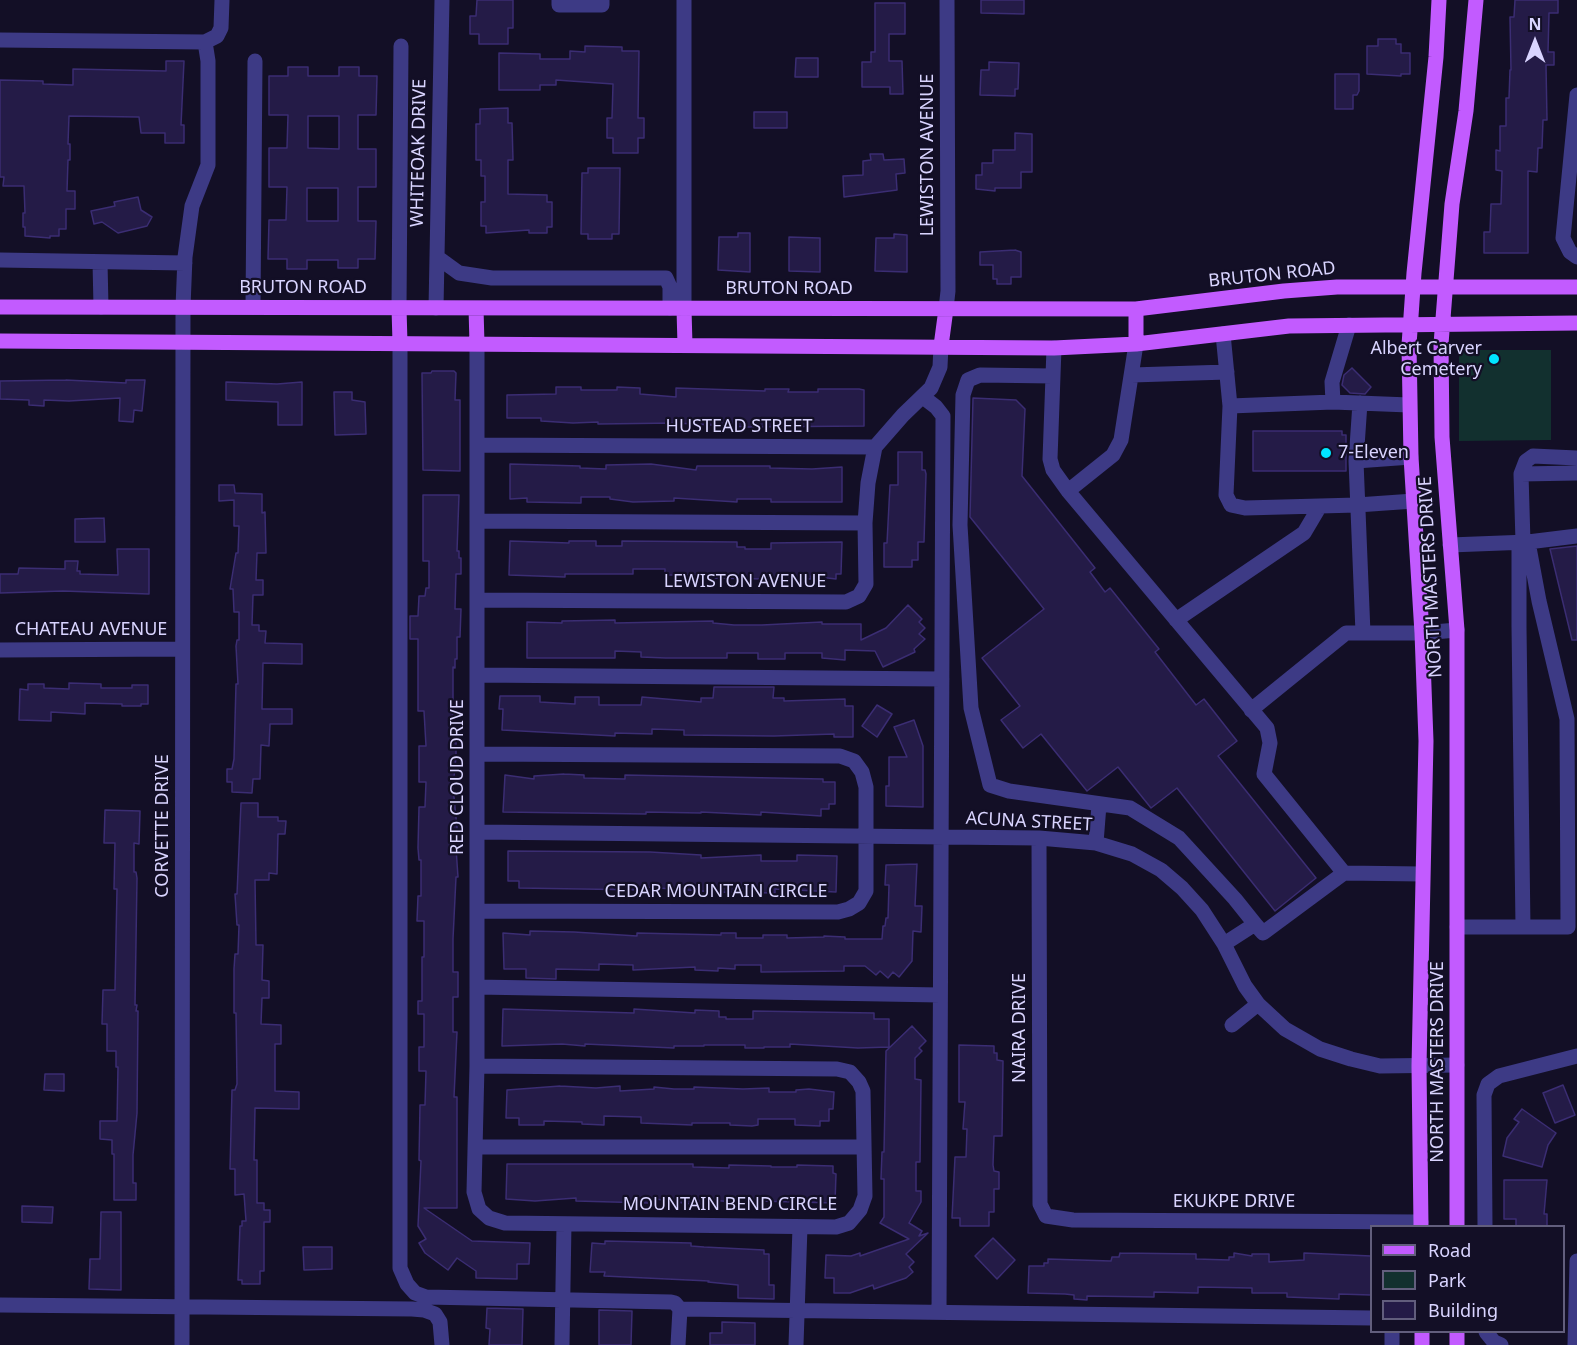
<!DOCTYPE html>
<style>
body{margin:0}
#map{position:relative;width:1577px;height:1345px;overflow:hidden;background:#130f26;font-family:"Noto Sans",sans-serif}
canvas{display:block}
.legend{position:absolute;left:1370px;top:1225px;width:195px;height:108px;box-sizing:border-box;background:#130f26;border:2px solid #625e7d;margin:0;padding:8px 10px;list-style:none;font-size:18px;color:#d9d4ff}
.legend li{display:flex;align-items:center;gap:12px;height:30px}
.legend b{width:30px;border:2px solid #625e7d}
.north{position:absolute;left:1505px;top:12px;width:60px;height:60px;-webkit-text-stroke:4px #130f26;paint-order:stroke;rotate:0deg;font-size:16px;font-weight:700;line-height:24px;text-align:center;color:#d9d4ff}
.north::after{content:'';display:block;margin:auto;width:21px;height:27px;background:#d9d4ff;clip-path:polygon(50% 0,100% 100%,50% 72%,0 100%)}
</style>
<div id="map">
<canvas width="1577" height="1345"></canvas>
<ul class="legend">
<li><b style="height:8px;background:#c25bff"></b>Road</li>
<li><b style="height:16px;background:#12302f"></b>Park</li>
<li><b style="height:16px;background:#241b47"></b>Building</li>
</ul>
<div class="north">N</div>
</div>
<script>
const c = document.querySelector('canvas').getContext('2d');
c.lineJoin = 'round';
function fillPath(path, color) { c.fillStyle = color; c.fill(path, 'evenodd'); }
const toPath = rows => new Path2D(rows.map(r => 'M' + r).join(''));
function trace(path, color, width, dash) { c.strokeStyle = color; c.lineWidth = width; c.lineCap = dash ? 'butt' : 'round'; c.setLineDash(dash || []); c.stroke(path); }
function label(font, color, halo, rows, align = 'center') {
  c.font = font + ' "Noto Sans",sans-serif'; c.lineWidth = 4.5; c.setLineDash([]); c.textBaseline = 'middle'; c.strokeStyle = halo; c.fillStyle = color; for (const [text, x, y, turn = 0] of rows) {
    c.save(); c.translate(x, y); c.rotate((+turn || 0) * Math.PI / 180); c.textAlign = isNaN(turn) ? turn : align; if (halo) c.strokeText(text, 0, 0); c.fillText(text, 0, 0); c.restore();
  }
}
const green = toPath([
 [1459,350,1551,350,1551,440,1459,441]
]);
const building = toPath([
 [477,0,513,0,513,28,508,28,508,44,479,44,479,34,470,34,470,16,476,16,477,0],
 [981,0,1024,0,1024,14,981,13,981,0],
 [1515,0,1558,0,1558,13,1549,13,1548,52,1554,52,1554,65,1546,65,1547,120,1543,120,1542,148,1538,148,1537,172,1528,171,1528,253,1484,253,1484,232,1490,232,1491,204,1501,204,1502,171,1496,170,1496,150,1500,151,1500,126,1506,126,1506,98,1509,98,1510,70,1511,70,1510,17,1514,17,1515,0],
 [875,3,905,3,905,34,889,34,889,61,902,61,903,94,890,94,890,87,862,87,862,62,871,62,871,52,875,52,875,3],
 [1378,39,1396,39,1396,44,1401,44,1401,53,1410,53,1410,74,1401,74,1401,76,1367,74,1367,46,1378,46,1378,39],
 [585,46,622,47,622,51,639,51,638,118,644,118,644,138,638,138,638,153,613,153,613,138,607,138,607,118,612,118,613,84,556,80,556,85,540,85,540,90,499,90,499,53,540,54,540,59,570,59,570,51,585,52,585,46],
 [796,58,818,58,818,77,795,77,796,58],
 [166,61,184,61,181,125,184,125,184,143,165,143,165,133,141,133,139,117,69,116,68,144,70,144,70,160,68,160,67,191,75,191,75,209,66,209,66,229,59,229,59,236,50,236,50,238,25,236,25,227,23,227,23,213,25,213,24,186,3,186,4,177,0,177,0,80,43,81,43,84,73,85,73,69,166,71,166,61],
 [989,62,1019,63,1018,89,1015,89,1015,96,980,95,981,70,989,70,989,62],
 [288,67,308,67,308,76,339,76,339,67,359,67,359,76,377,76,376,115,358,115,358,149,376,149,376,187,358,187,358,221,376,221,375,259,358,259,358,268,338,268,338,260,307,260,307,269,287,269,287,259,268,259,269,220,286,220,287,187,269,187,269,148,287,148,288,115,269,115,269,76,288,76,288,67],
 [308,116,339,116,339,149,308,148,308,116],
 [307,188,338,188,338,221,307,221,307,188],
 [1335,74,1359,74,1359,91,1357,95,1353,95,1353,109,1335,109,1335,74],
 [508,108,508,123,512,123,513,160,508,160,508,194,547,195,547,202,552,202,552,227,547,227,547,233,529,233,529,230,486,233,486,226,481,226,481,202,485,202,485,176,481,176,481,160,476,160,476,124,480,124,480,109,508,108],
 [754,112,787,112,787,128,754,128,754,112],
 [1015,133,1032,134,1032,172,1021,172,1021,188,995,188,995,191,976,189,976,175,982,175,982,163,993,163,993,150,1015,150,1015,133],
 [870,154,883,154,884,160,904,159,905,173,896,174,897,190,844,197,843,176,863,175,863,161,871,160,870,154],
 [588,168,620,168,619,234,612,234,612,239,588,239,588,234,581,234,582,173,588,173,588,168],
 [138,197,141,210,152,217,147,226,118,233,102,222,94,224,91,211,115,206,114,202,138,197],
 [738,233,750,233,750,272,718,270,719,237,738,237,738,233],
 [894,234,907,235,907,272,875,271,876,238,894,238,894,234],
 [789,237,820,238,820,272,789,271,789,237],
 [1015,250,1021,252,1021,277,1011,277,1011,284,997,284,997,279,993,279,993,265,980,265,980,252,1015,250],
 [1352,368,1371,387,1365,394,1350,393,1342,385,1344,375,1352,368],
 [432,371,454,371,456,373,455,400,460,400,460,471,423,470,422,373,431,373,432,371],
 [66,380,126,383,126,380,145,380,142,411,134,410,133,422,119,421,120,398,69,401,44,400,44,406,29,405,29,400,0,399,0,381,66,380],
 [226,382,277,384,302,382,302,425,278,425,278,402,226,400,226,382],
 [556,387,581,387,581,390,617,390,617,387,640,388,640,394,676,397,676,388,765,391,765,389,789,389,788,392,818,392,818,389,859,389,864,390,864,426,747,427,676,423,598,424,598,422,573,423,541,421,541,418,507,418,507,395,556,394,556,387],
 [334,392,352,392,352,400,365,402,366,434,335,435,334,392],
 [973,398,1016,400,1025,409,1022,476,1095,568,1090,572,1105,592,1110,588,1159,649,1155,652,1196,705,1204,699,1237,741,1218,756,1316,878,1275,911,1177,788,1151,808,1118,767,1087,791,1041,734,1023,748,1001,720,1020,706,982,658,1044,609,970,517,973,398],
 [1253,431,1342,431,1342,435,1346,435,1346,471,1253,471,1253,431],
 [898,452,922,452,922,470,925,470,926,474,924,542,918,542,918,560,912,560,912,567,884,567,884,543,887,543,890,485,898,485,898,452],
 [510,464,580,466,580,468,606,469,606,465,651,464,696,470,697,466,770,466,770,468,812,469,842,467,842,502,771,502,771,499,737,499,737,502,674,498,674,501,633,502,610,499,610,497,581,497,581,503,527,502,527,498,510,499,510,464],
 [219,485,234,485,235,493,262,494,262,513,265,512,266,553,257,553,256,580,263,580,263,595,253,595,252,625,259,625,259,631,266,631,265,643,302,644,302,664,263,663,262,709,292,709,292,724,270,724,269,746,261,745,260,779,253,779,252,793,232,792,232,782,227,782,227,769,232,769,234,759,236,684,238,684,236,646,237,640,239,640,239,612,234,612,233,589,230,589,236,553,238,553,239,526,234,526,234,500,219,501,219,485],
 [423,495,459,495,457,551,459,551,459,558,461,558,461,574,456,574,455,609,461,609,460,637,457,637,457,659,455,659,455,668,453,667,453,732,456,732,456,757,453,787,459,848,456,848,458,877,456,877,453,939,453,972,458,972,458,997,453,997,453,1032,457,1032,454,1097,457,1097,457,1208,424,1208,472,1241,530,1243,529,1264,517,1264,517,1279,476,1278,476,1271,457,1258,448,1270,425,1253,419,1243,426,1239,418,1226,421,1161,419,1160,420,1105,425,1105,426,1071,419,1071,419,1047,424,1047,424,1014,418,1014,418,1001,422,1001,422,957,424,957,424,921,417,921,418,896,421,896,421,860,419,860,418,848,419,807,425,807,426,782,419,782,419,746,426,746,424,711,418,711,418,639,410,639,410,616,418,616,419,596,425,596,426,588,429,588,429,561,423,561,423,495],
 [104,518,105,542,75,542,75,519,104,518],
 [510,541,569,543,569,541,596,541,596,546,622,546,622,541,737,542,737,547,745,547,745,549,771,549,771,543,842,542,841,574,836,574,836,579,811,576,811,579,795,579,795,577,766,579,708,578,708,575,665,575,665,569,633,569,633,574,565,574,565,577,509,575,510,541],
 [1577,546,1577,640,1572,640,1550,549,1577,546],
 [117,549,149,549,149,594,63,591,0,593,0,574,18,574,19,568,65,569,65,561,78,561,77,571,80,571,80,574,118,575,117,549],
 [908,605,922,619,919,622,925,628,919,634,925,639,914,649,915,652,883,667,875,651,845,650,845,660,822,658,822,653,785,653,785,659,758,659,758,653,727,653,727,658,666,658,641,657,641,652,615,651,615,658,527,658,527,622,562,623,562,621,615,620,615,623,713,621,713,623,734,625,762,625,822,622,822,624,861,624,861,640,886,628,908,605],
 [69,683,101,684,101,688,132,688,132,685,148,685,148,704,141,704,141,706,122,706,122,704,85,703,85,714,51,712,51,721,19,720,20,689,28,690,28,684,44,684,44,688,69,689,69,683],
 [714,687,774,687,773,698,784,698,784,701,845,699,845,706,853,706,853,737,834,737,834,734,774,736,684,735,684,730,652,729,652,734,615,733,615,736,502,730,503,709,499,709,500,696,540,696,540,702,575,704,575,697,599,697,599,705,641,705,642,697,701,702,701,698,713,698,714,687],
 [877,705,892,714,877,737,862,726,877,705],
 [914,720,923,746,923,807,886,806,886,786,889,786,889,757,907,757,894,727,914,720],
 [564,774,584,775,584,778,625,779,625,775,823,779,823,782,835,782,835,804,829,804,829,809,821,809,821,816,761,812,761,815,701,812,701,813,646,812,646,814,503,812,505,775,534,779,534,776,564,774],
 [241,803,258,803,258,817,278,817,278,821,286,821,285,834,278,834,277,874,269,873,269,880,255,880,256,945,263,945,262,980,269,981,269,998,262,998,261,1024,281,1025,281,1044,275,1044,275,1091,299,1092,299,1109,255,1108,254,1160,257,1160,257,1203,264,1203,264,1210,270,1210,270,1222,264,1222,264,1271,260,1271,260,1284,242,1284,242,1280,238,1280,240,1226,242,1226,242,1221,246,1221,244,1194,235,1195,235,1169,230,1169,232,1090,235,1090,237,1084,236,1013,234,1013,234,969,235,954,238,954,239,925,237,925,235,894,237,894,241,803],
 [105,810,140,811,139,844,134,843,134,872,136,872,137,878,135,1005,137,1005,136,1011,138,1011,137,1113,133,1155,133,1183,136,1183,136,1200,114,1200,114,1154,112,1154,112,1140,100,1139,100,1121,117,1121,118,1067,116,1067,116,1051,107,1051,107,1024,102,1024,103,990,115,990,117,889,114,889,115,843,104,843,105,810],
 [508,851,650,852,701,855,701,858,761,855,761,861,797,861,797,855,837,856,836,892,775,889,775,893,716,892,644,887,644,890,519,888,519,881,508,881,508,851],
 [917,864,915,906,922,906,921,932,913,931,912,961,899,977,893,972,888,978,880,971,876,975,865,966,844,966,844,971,761,972,761,965,735,965,735,969,718,968,718,971,695,970,695,967,633,970,633,965,599,964,599,970,556,969,556,979,526,978,526,969,504,969,503,933,530,935,530,931,574,932,637,936,637,933,721,935,721,933,736,933,736,938,763,938,763,935,787,935,787,938,824,937,824,936,845,937,845,939,882,939,883,926,885,926,886,918,888,918,889,885,885,885,886,865,917,864],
 [503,1009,634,1013,634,1009,695,1013,695,1010,719,1011,719,1017,726,1017,726,1019,753,1019,753,1011,874,1013,874,1019,889,1019,889,1047,858,1048,790,1044,790,1047,764,1047,764,1048,745,1048,745,1045,704,1045,704,1046,674,1046,674,1048,585,1044,585,1046,562,1044,502,1046,503,1009],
 [912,1026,926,1041,919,1048,922,1051,915,1058,915,1079,921,1080,920,1162,916,1162,916,1191,921,1191,921,1202,909,1223,922,1231,919,1236,928,1233,906,1254,914,1262,909,1267,913,1272,906,1278,874,1289,873,1285,850,1293,834,1293,834,1278,825,1278,826,1255,851,1256,860,1253,860,1256,909,1239,880,1223,884,1217,884,1179,881,1179,882,1152,884,1152,886,1051,912,1026],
 [959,1045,994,1046,994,1053,997,1053,997,1060,1003,1061,1002,1136,994,1136,993,1165,994,1171,999,1172,999,1189,994,1189,994,1212,989,1212,989,1226,960,1226,960,1218,952,1218,955,1157,966,1157,967,1129,963,1129,965,1102,959,1102,959,1045],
 [45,1074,64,1074,64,1091,44,1090,45,1074],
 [1563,1085,1575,1115,1555,1123,1543,1093,1563,1085],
 [560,1086,596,1088,620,1086,620,1091,654,1089,654,1087,674,1089,694,1089,694,1087,743,1089,769,1088,769,1092,796,1092,796,1090,809,1089,834,1092,833,1109,829,1109,829,1121,820,1121,820,1126,795,1125,795,1119,758,1119,758,1125,752,1126,730,1125,730,1123,692,1123,692,1125,641,1123,641,1117,604,1116,604,1125,582,1124,582,1122,544,1121,544,1125,519,1125,519,1118,506,1118,507,1090,560,1086],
 [1522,1109,1556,1133,1548,1145,1542,1167,1503,1156,1507,1138,1519,1122,1514,1119,1522,1109],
 [507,1164,693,1164,693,1167,729,1168,729,1165,771,1166,771,1167,797,1167,797,1165,833,1166,833,1173,836,1174,835,1203,757,1201,757,1203,749,1203,708,1200,708,1204,690,1204,649,1198,649,1203,576,1201,576,1198,535,1201,506,1199,507,1164],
 [1504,1180,1547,1180,1544,1214,1547,1214,1547,1227,1516,1227,1516,1219,1504,1219,1504,1180],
 [22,1206,53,1207,52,1223,22,1222,22,1206],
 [101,1212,121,1212,121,1290,89,1289,90,1259,100,1259,101,1212],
 [993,1238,1015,1260,997,1279,975,1256,993,1238],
 [605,1241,691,1243,691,1246,704,1247,764,1250,764,1254,769,1254,769,1285,774,1285,774,1299,738,1298,738,1285,708,1282,709,1281,604,1276,605,1272,590,1272,592,1243,605,1244,605,1241],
 [303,1247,332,1247,332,1269,304,1270,303,1247],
 [1120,1253,1196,1254,1196,1259,1229,1260,1229,1257,1234,1257,1234,1253,1252,1256,1252,1254,1269,1254,1269,1262,1304,1260,1304,1253,1371,1256,1371,1295,1339,1294,1339,1299,1287,1297,1287,1293,1252,1293,1252,1288,1198,1287,1198,1293,1154,1292,1154,1297,1087,1296,1087,1300,1074,1299,1074,1295,1065,1294,1028,1293,1029,1266,1044,1266,1044,1263,1048,1263,1048,1259,1111,1261,1112,1257,1119,1257,1120,1253],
 [487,1308,523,1309,522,1345,489,1345,490,1329,486,1328,487,1308],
 [599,1310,632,1311,631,1345,599,1345,599,1310],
 [722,1322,755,1323,755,1345,710,1345,710,1333,722,1333,722,1322]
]);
const minor = toPath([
 [559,0,559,5,602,5,602,0],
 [0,40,205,42,217,36,221,28,222,0],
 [1577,95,1563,238,1570,252,1577,257],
 [437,257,459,273,492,278,666,278,670,287,670,308],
 [0,260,185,263],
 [100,262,101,307],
 [253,307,255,61],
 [399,308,401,46],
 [436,308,442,0],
 [684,309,684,0],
 [946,309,948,291,947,0],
 [1349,325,1332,382,1333,402,1409,405],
 [1223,334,1230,406,1226,495,1231,505,1245,508,1357,505,1414,501],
 [400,343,400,1268,407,1284,415,1293,426,1297,671,1302,675,1303,680,1309],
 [477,344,477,1066,474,1192,479,1209,489,1218,505,1223,836,1227,849,1223,860,1210,865,1196,863,1091,859,1082,850,1072,837,1069,477,1066],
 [1054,348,1050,459,1053,470,1068,491,1267,728,1270,743,1264,774,1344,873,1422,874],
 [1132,375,1227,372],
 [1053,376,980,375,968,380,963,395,960,525,971,708,990,785,1009,791,1130,808,1179,838,1235,899,1255,924,1224,944],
 [923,397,936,407,943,416,939,1312],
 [1360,403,1356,461,1411,457],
 [1230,406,1333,402],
 [477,445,875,447],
 [1356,461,1363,633],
 [1521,474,1577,473],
 [1068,491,1113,455,1121,440,1136,344],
 [477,521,865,523],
 [1519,542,1519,627,1523,927],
 [1523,542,1521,474,1526,461,1533,456,1577,458],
 [1528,542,1577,536],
 [1450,545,1528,542,1539,601,1567,719,1568,927,1457,927],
 [478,600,846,602,859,596,866,584,865,523,868,483,875,447,903,415,931,388,940,367,941,346],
 [1176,620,1304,533,1320,506],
 [0,650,182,649],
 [478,675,942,679],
 [1251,710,1346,633,1422,633,1457,630],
 [478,754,840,756,854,761,862,772,866,787,866,891,859,903,849,909,838,912,478,911],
 [478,832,1039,838,1096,843,1132,854,1161,870,1182,888,1202,910,1224,944,1245,986,1258,1004,1285,1029,1320,1049,1351,1059,1380,1066,1457,1065],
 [1039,838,1040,1204,1046,1216,1073,1220,1421,1222],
 [1096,843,1099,805],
 [1255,924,1263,933,1344,873],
 [477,987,940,995],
 [1232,1025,1258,1004],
 [476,1147,864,1147],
 [1485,1226,1484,1095,1488,1084,1499,1076,1577,1056],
 [0,1305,412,1309,424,1310,435,1314,440,1322,442,1345],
 [1392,1332,1392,1345],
 [1486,1332,1494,1342,1501,1345],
 [182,1345,183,307,185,257,192,206,208,165,208,61,205,42],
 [562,1345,564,1224],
 [678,1345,680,1309,1372,1318],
 [796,1345,800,1227],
 [1575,1345,1577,1261]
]);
const major = toPath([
 [0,307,1136,309,1284,291,1337,287,1577,287],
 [399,308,400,343],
 [476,308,477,344],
 [684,309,685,345],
 [0,341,1054,348,1136,344,1289,326,1577,323],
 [1136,344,1136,309],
 [941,346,946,309],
 [1421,1226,1419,1066,1426,741,1422,633,1411,457,1409,345,1414,273,1436,57,1439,0],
 [1457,1226,1457,630,1442,437,1441,344,1452,204,1466,111,1476,0],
 [1422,1332,1422,1345],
 [1457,1332,1457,1345]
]);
const markers = [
 [1494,359,6,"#00e5ff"],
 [1326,453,6,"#00e5ff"]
];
const streetNames = [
 ["WHITEOAK DRIVE",419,153,-89],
 ["LEWISTON AVENUE",928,155,-90],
 ["BRUTON ROAD",1272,275,-6],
 ["BRUTON ROAD",303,288],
 ["BRUTON ROAD",789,289],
 ["HUSTEAD STREET",739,427],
 ["NORTH MASTERS DRIVE",1431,577,-93],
 ["LEWISTON AVENUE",745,582],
 ["CHATEAU AVENUE",91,630],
 ["RED CLOUD DRIVE",458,777,-90],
 ["ACUNA STREET",1029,822,3],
 ["CORVETTE DRIVE",163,826,-90],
 ["CEDAR MOUNTAIN CIRCLE",716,892],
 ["NAIRA DRIVE",1020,1028,-90],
 ["NORTH MASTERS DRIVE",1438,1062,-90],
 ["EKUKPE DRIVE",1234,1202],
 ["MOUNTAIN BEND CIRCLE",730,1205]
];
const poiNames = [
 ["Albert Carver",1482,349],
 ["Cemetery",1482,370],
 ["7-Eleven",1338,453,"left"]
];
fillPath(green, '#12302f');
fillPath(building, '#241b47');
trace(building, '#3b2d73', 1.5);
trace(minor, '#3d3a85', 15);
trace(major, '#c25bff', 15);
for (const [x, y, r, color] of markers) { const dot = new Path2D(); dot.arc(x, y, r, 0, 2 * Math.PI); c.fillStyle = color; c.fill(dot); trace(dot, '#130f26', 2); }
label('18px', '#d9d4ff', '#130f26', streetNames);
label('18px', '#d9d4ff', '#130f26', poiNames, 'right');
</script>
